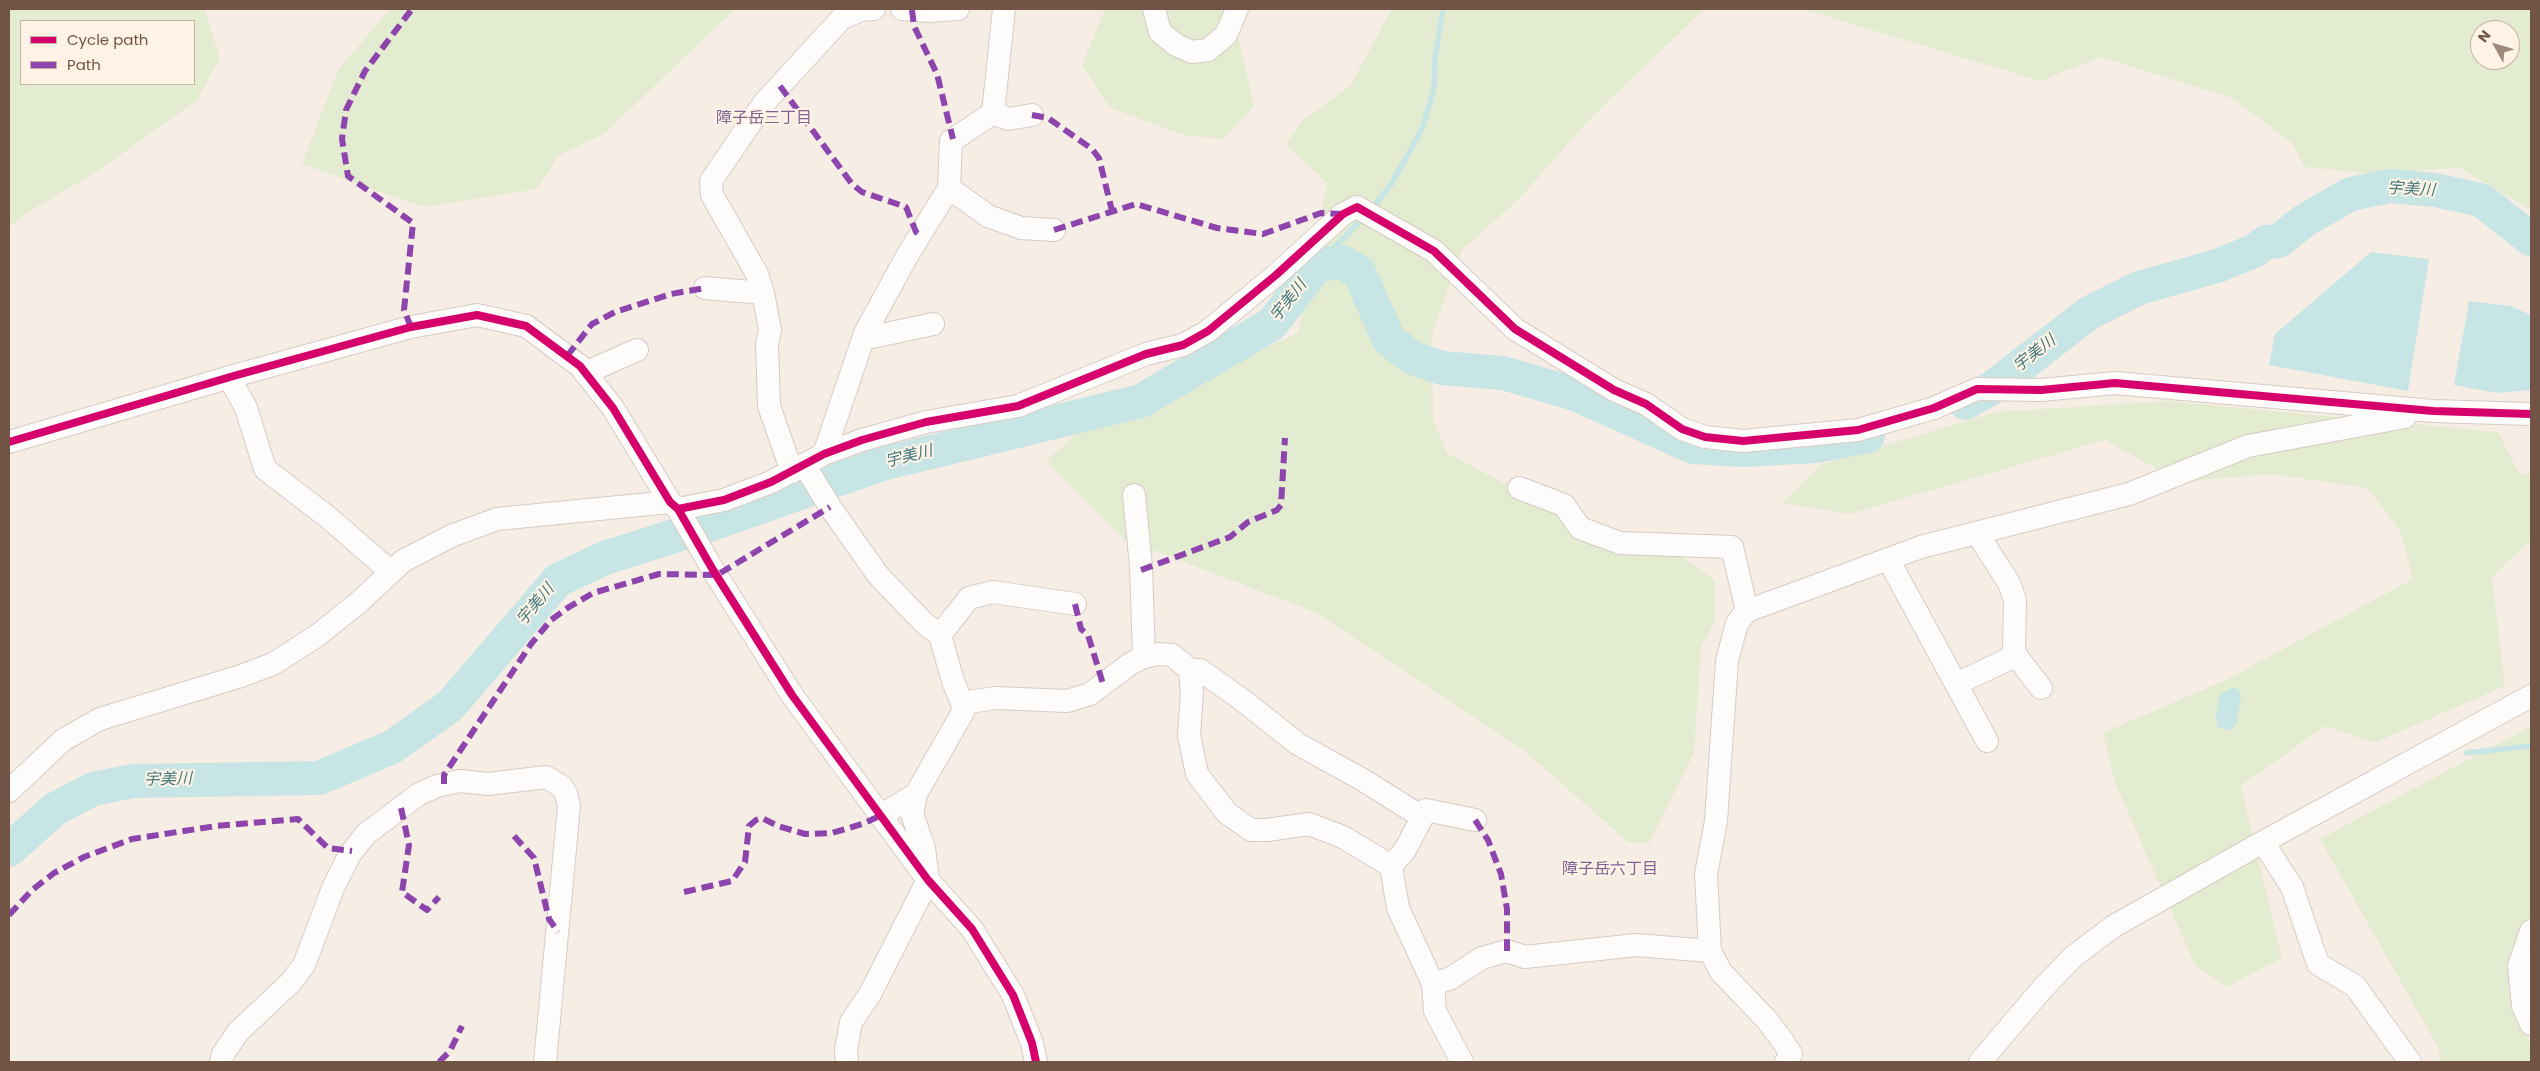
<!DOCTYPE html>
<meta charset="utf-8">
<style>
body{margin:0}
#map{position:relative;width:2540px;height:1071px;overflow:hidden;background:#f6eee5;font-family:Poppins,sans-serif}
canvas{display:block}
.frame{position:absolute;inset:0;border:10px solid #725447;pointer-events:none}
.legend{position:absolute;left:20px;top:20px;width:175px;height:65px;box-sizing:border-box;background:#fff3e5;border:1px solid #c7b3a6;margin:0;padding:6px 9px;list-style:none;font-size:15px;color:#725447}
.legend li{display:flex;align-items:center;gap:10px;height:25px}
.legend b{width:25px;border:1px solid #c7b3a6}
.north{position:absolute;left:2470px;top:20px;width:50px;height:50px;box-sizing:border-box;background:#fff3e5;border:1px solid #c7b3a6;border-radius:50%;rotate:309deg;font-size:14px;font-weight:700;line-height:20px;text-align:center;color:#725447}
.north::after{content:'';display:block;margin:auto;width:18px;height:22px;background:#a08a7e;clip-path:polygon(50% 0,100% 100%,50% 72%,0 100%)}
</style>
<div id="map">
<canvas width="2540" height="1071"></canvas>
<div class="frame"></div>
<ul class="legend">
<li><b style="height:6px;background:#d6006c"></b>Cycle path</li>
<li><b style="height:6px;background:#8e44ad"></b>Path</li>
</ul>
<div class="north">N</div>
</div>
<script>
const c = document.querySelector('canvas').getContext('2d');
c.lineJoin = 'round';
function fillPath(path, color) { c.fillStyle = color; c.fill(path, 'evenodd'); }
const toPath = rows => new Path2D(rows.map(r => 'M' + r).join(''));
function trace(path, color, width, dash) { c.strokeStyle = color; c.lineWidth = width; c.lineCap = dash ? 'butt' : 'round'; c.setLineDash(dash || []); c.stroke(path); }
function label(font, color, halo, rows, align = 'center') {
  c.font = font + ' Poppins,"Noto Sans JP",sans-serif'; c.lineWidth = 4; c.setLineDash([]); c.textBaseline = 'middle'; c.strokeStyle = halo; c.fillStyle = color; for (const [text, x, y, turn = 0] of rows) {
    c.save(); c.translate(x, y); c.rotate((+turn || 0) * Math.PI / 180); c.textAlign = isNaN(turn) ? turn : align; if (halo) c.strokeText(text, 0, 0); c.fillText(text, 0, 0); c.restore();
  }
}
const green = toPath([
 [9,9,204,9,220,58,197,100,96,172,28,212,9,227],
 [194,21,194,84,21,84,21,21],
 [390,9,735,9,604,134,559,155,537,189,424,207,302,164,338,70],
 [1105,9,1232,9,1254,106,1223,139,1185,135,1110,108,1082,65],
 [1392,9,1704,9,1588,121,1521,197,1462,250,1432,334,1433,419,1447,453,1609,539,1680,555,1715,581,1715,622,1701,645,1694,753,1649,843,1628,842,1526,752,1317,613,1124,539,1046,461,1074,436,1298,333,1327,183,1286,144,1301,122,1350,86],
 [1803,9,2531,9,2531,210,2460,168,2365,173,2305,167,2291,142,2232,98,2101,57,2040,81],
 [2480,30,2510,30,2510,60,2480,60],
 [2166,401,2498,432,2519,473,2531,475,2531,540,2492,577,2505,686,2374,743,2325,726,2241,786,2282,958,2227,987,2195,965,2115,783,2103,733,2226,680,2413,579,2400,530,2367,488,2272,474,2181,482,2105,440,1849,514,1782,503,1820,465,1996,412],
 [2531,726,2531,919,2509,962,2513,1003,2531,1045,2531,1062,2440,1062,2439,1049,2320,839]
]);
const water = toPath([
 [2371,252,2429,259,2408,391,2269,365,2275,334],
 [2469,301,2510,306,2531,315,2531,390,2496,393,2454,385],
 [2234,687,2239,690,2241,697,2237,723,2230,730,2223,729,2218,727,2216,719,2219,699,2222,693]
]);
const stream = toPath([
 [1372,209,1392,183,1423,127,1434,88,1435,58,1443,9],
 [1317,265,1365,216],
 [2466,753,2531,746]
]);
const river = toPath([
 [1965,403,1992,388,2089,313,2139,288,2217,266,2254,251,2266,242,2279,241,2305,220,2351,194,2390,186,2435,190,2481,200,2531,239],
 [9,850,55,809,93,789,133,781,319,778,392,747,450,706,558,580,605,558,712,524,882,464,1141,401,1272,324,1317,265,1342,262,1359,272,1389,340,1413,358,1442,368,1503,373,1575,394,1693,447,1743,450,1816,446,1868,436]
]);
const minor = toPath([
 [902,9,928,11,958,9],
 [1154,9,1160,32,1176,45,1192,52,1208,50,1226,35,1237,9],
 [993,113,1008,119,1032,115],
 [949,188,988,216,1021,228,1054,230],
 [705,288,763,293],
 [863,339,933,324],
 [585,373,637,350],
 [229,377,246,408,265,469,329,518,391,572],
 [9,442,237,375,411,327,477,315,526,326,580,366,613,408,670,502,678,509,713,570,792,695,928,880,972,929,1013,995,1032,1043,1036,1062],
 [824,454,865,333,907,256,949,188,951,141,993,113,1004,9],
 [805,466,830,507,878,575,924,623,940,635,953,681,962,703,963,712,916,794,880,816],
 [792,472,769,406,767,344,770,330,763,293,757,274,712,195,711,181,764,103,842,18,861,10,874,9],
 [1519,488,1564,505,1580,528,1620,543,1732,547,1747,611],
 [1134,495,1141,566,1144,657],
 [678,509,724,500,771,482,824,454,862,440,926,422,1018,406,1146,354,1183,345,1208,331,1276,275,1343,214,1357,207,1434,251,1515,329,1614,390,1646,404,1682,429,1705,437,1743,441,1858,430,1934,408,1977,389,2041,390,2115,383,2433,411,2531,414],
 [1888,559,1987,741],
 [940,635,969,598,993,592,1075,604],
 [2014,653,2041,688],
 [1190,670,1200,670,1241,699,1298,744,1363,780,1422,817],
 [1956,684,2007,660,2014,653,2015,600,2009,583,1977,533],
 [962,703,996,698,1067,701,1090,694,1130,664,1144,657,1158,654,1172,655,1190,670,1192,693,1189,735,1197,774,1227,813,1251,830,1267,830,1309,824,1343,837,1391,866,1398,908,1433,984,1435,1011,1462,1062],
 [9,791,63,740,100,719,241,676,273,664,318,635,358,603,403,561,451,536,497,519,670,502],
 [2263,842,2292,887,2318,964,2355,986,2410,1062],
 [1391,866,1405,850,1426,810,1475,820],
 [2531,931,2519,966,2523,1006,2531,1024],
 [1433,984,1451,978,1482,958,1507,951,1525,957,1636,945,1710,951],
 [221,1062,223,1054,238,1032,290,983,304,965,333,888,350,854,366,834,419,794,437,786,460,781,488,784,546,777,561,786,566,793,569,806,545,1062],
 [847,1062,846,1050,851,1022,870,994,928,880,924,848,912,814,916,794],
 [1786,1062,1791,1054,1782,1040,1766,1019,1721,972,1710,951,1706,874,1716,821,1727,661,1737,623,1747,611,1921,547,2129,494,2248,446,2405,417],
 [1980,1062,2043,988,2074,956,2114,926,2263,842,2531,696]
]);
const quiet = toPath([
 [912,10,914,26,937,74,953,139],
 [780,86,852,184,862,192,906,207,916,232,920,235],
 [1032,115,1048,118,1092,149,1099,158,1112,211],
 [1054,230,1136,204,1217,228,1263,234,1321,213,1343,214],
 [411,327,404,310,413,223,348,176,342,139,346,110,365,71,412,9],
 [567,356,592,324,615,312,671,294,705,288],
 [1141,570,1230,537,1248,522,1277,510,1281,505,1285,438],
 [1075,604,1081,629,1088,635,1103,684],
 [444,784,444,775,531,644,551,620,569,607,593,593,659,574,717,575,830,507],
 [401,808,409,845,402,892,427,910,439,897],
 [1475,820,1488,840,1501,874,1507,909,1507,951],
 [514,836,534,858,549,919,558,932],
 [684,892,732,881,745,862,749,826,756,820,762,818,778,826,805,834,832,833,862,824,880,816],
 [9,915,32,890,54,873,84,857,132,839,216,826,298,819,328,848,352,851],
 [439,1062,450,1051,462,1026]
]);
const cycleway = toPath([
 [9,442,237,375,411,327,477,315,526,326,580,366,613,408,670,502,678,509,713,570,792,695,928,880,972,929,1013,995,1032,1043,1036,1062],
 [678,509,724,500,771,482,824,454,862,440,926,422,1018,406,1146,354,1183,345,1208,331,1276,275,1343,214,1357,207,1434,251,1515,329,1614,390,1646,404,1682,429,1705,437,1743,441,1858,430,1934,408,1977,389,2041,390,2115,383,2433,411,2531,414]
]);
const neighbourhoodNames = [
 ["障子岳三丁目",764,119],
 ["障子岳六丁目",1610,870]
];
const waterNames = [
 ["宇美川",2411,190,3],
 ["宇美川",1289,301,-52],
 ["宇美川",2035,354,-38],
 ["宇美川",909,457,-14],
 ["宇美川",536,605,-50],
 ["宇美川",168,780,-1]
];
fillPath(green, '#e3ebd0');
fillPath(water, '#c8e5e5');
trace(stream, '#c8e5e5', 5.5);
trace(river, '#c8e5e5', 34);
trace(minor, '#d7cbc4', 24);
trace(minor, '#fefcfb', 22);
trace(quiet, '#8e44ad', 6, [12, 6]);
trace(cycleway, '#d6006c', 8);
label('16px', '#816396', '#fff3e5', neighbourhoodNames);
label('italic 16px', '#3f797f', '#fff3e5', waterNames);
</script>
